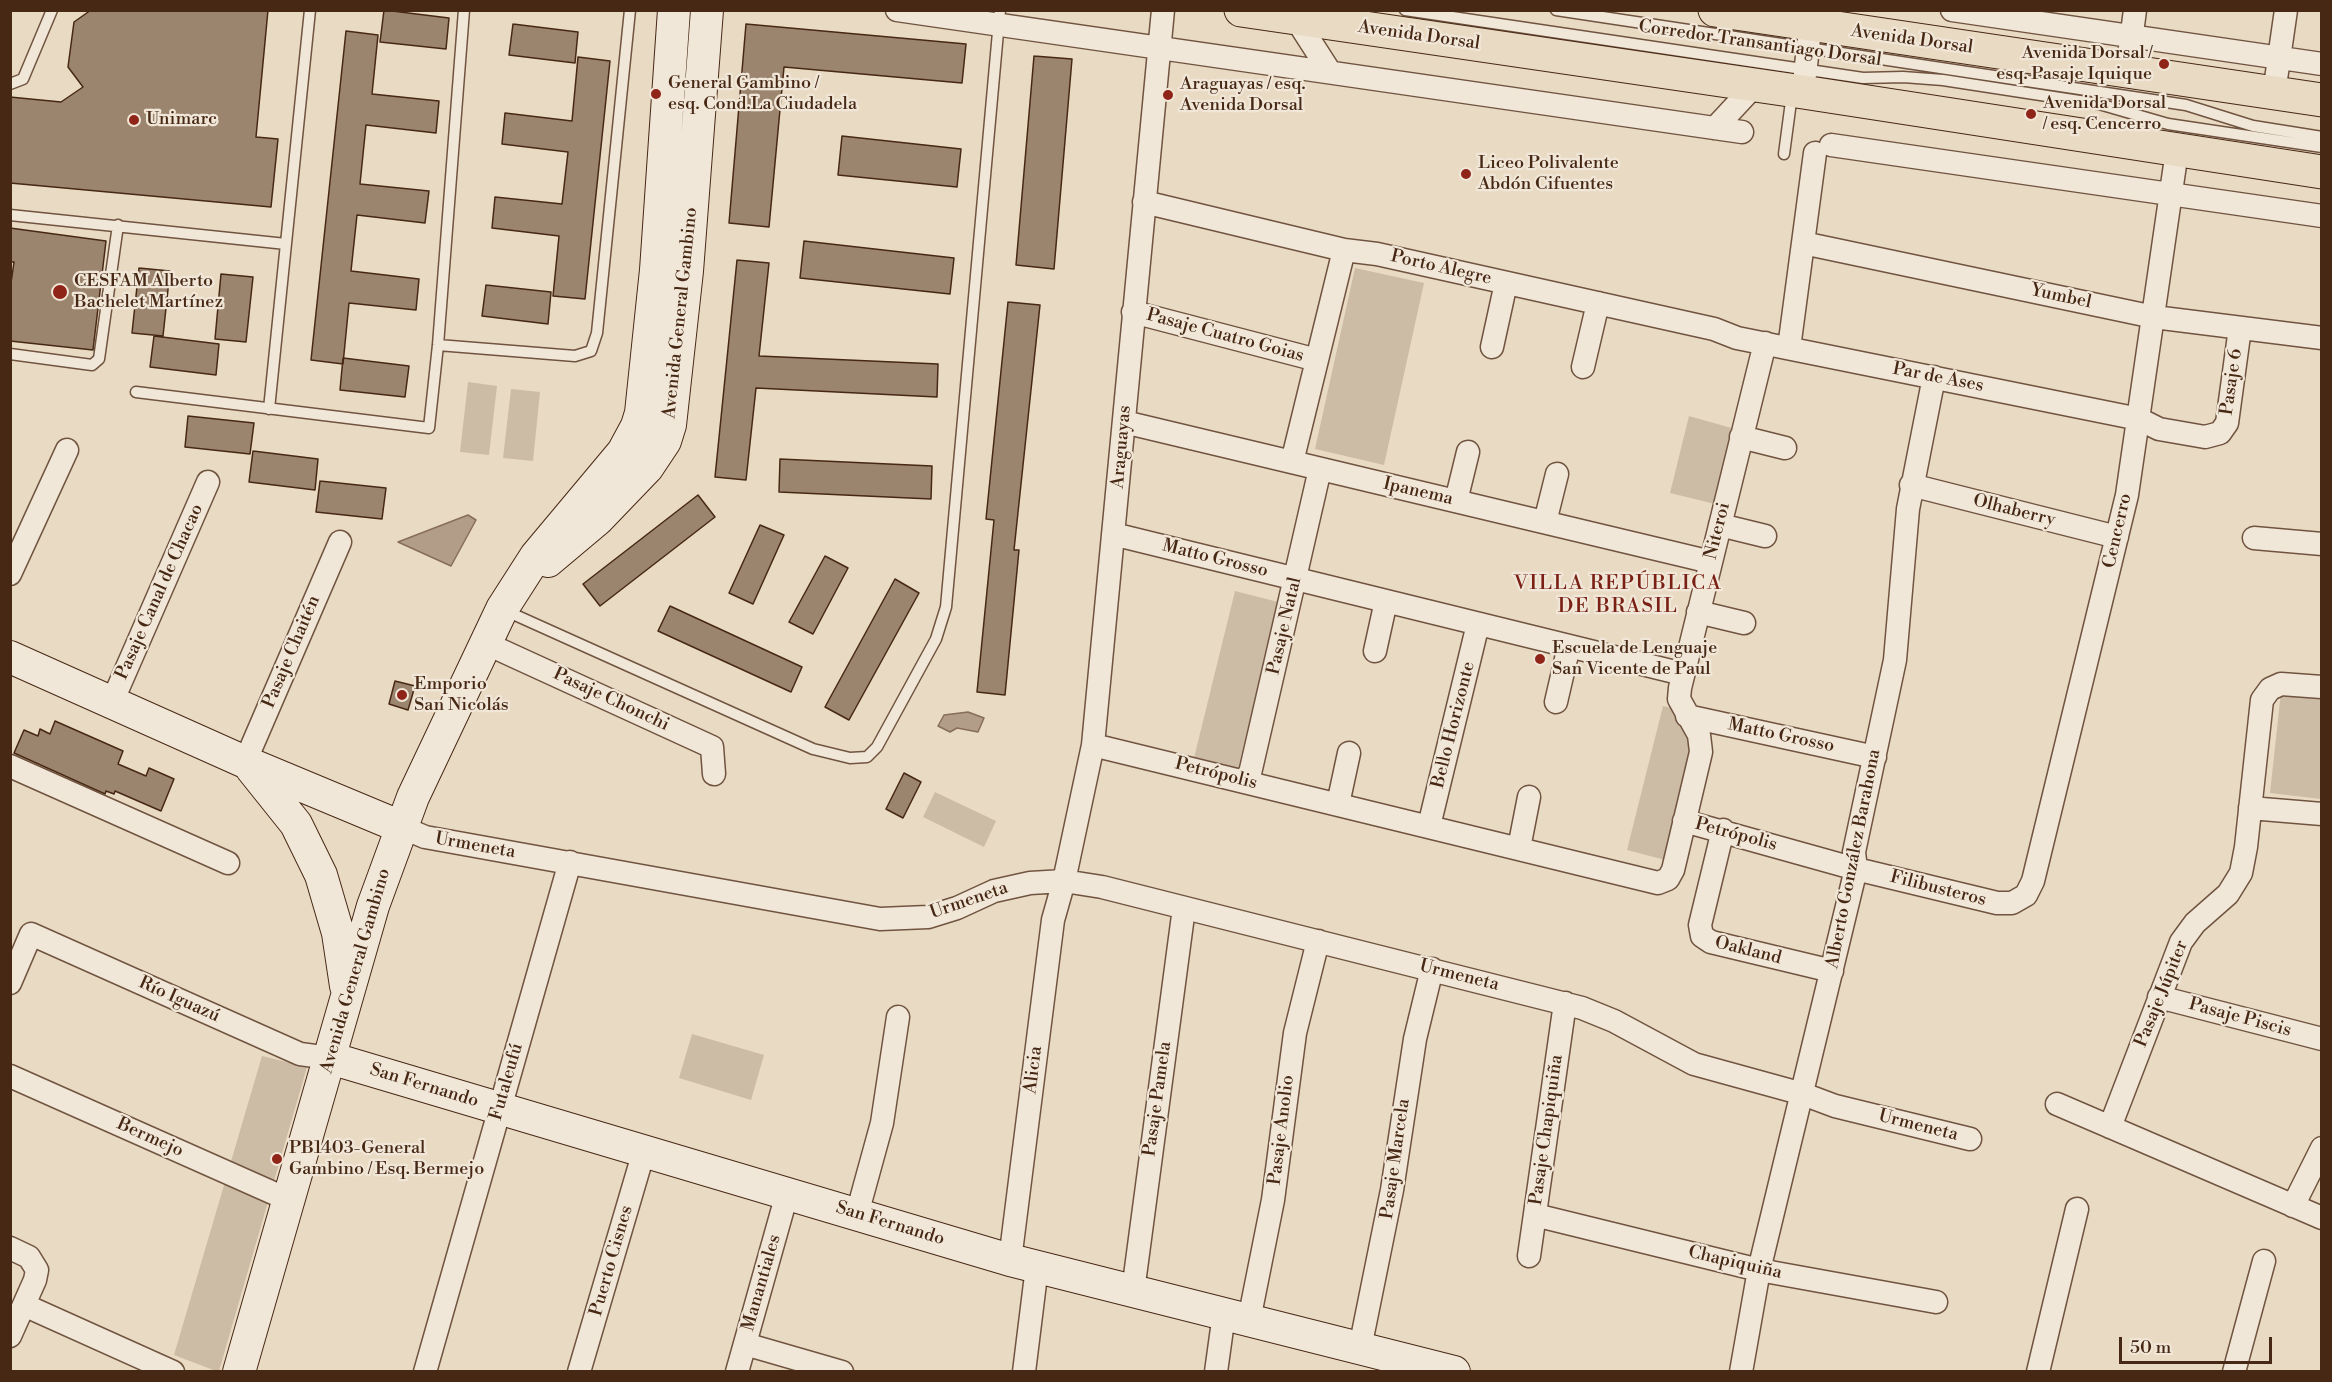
<!DOCTYPE html>
<meta charset="utf-8">
<style>
body{margin:0}
#map{position:relative;width:2332px;height:1382px;overflow:hidden;background:#e9dac3;font-family:"Libre Bodoni",serif}
canvas{display:block}
.frame{position:absolute;inset:0;border:12px solid #472815;pointer-events:none}
.scale{position:absolute;left:2119px;top:1337px;width:153px;height:27px;box-sizing:border-box;border:3px solid #472815;border-top:0;padding-left:8px;font-size:18px;line-height:21px;white-space:nowrap;color:#472815;-webkit-text-stroke:4px #f1e7d8;paint-order:stroke}
</style>
<div id="map">
<canvas width="2332" height="1382"></canvas>
<div class="frame"></div>
<div class="scale">50 m</div>
</div>
<script>
const c = document.querySelector('canvas').getContext('2d');
c.lineJoin = 'round';
function fillPath(path, color) { c.fillStyle = color; c.fill(path, 'evenodd'); }
const toPath = rows => new Path2D(rows.map(r => 'M' + r).join(''));
function trace(path, color, width, dash) { c.strokeStyle = color; c.lineWidth = width; c.lineCap = dash ? 'butt' : 'round'; c.setLineDash(dash || []); c.stroke(path); }
function label(font, color, halo, rows, align = 'center') {
  c.font = font + ' "Libre Bodoni",serif'; c.lineWidth = 4.5; c.setLineDash([]); c.textBaseline = 'middle'; c.strokeStyle = halo; c.fillStyle = color; for (const [text, x, y, turn = 0] of rows) {
    c.save(); c.translate(x, y); c.rotate((+turn || 0) * Math.PI / 180); c.textAlign = isNaN(turn) ? turn : align; if (halo) c.strokeText(text, 0, 0); c.fillText(text, 0, 0); c.restore();
  }
}
const green = toPath([
 [1355,268,1424,283,1384,465,1315,449],
 [468,382,497,386,489,455,460,452],
 [511,389,540,392,533,461,503,458],
 [1689,416,1735,429,1715,504,1670,493],
 [1235,591,1278,602,1237,773,1193,762],
 [2281,692,2321,696,2321,799,2270,793],
 [1663,706,1701,715,1665,860,1627,850],
 [935,792,996,821,984,847,923,817],
 [692,1034,764,1055,751,1100,679,1078],
 [262,1056,307,1067,219,1371,216,1371,174,1355]
]);
const water = toPath([
 [468,515,476,520,451,566,398,542,468,515],
 [968,712,984,718,978,732,957,728,950,732,938,726,944,715,968,712]
]);
const building = toPath([
 [91,10,268,10,256,137,278,139,271,207,10,183,10,97,61,102,83,87,68,67,74,22,91,10],
 [384,10,449,18,446,49,380,42,384,10],
 [513,24,578,32,575,63,509,55,513,24],
 [746,24,966,44,962,83,784,67,769,227,729,223,746,24],
 [346,31,378,35,372,94,439,101,436,133,366,125,360,184,429,191,425,223,357,215,351,271,419,279,416,310,349,303,343,364,311,360,346,31],
 [1034,56,1072,59,1054,269,1016,265,1034,56],
 [578,57,610,61,585,299,553,296,559,236,492,228,495,197,562,204,568,152,502,144,505,113,572,121,578,57],
 [842,136,961,149,957,187,838,175,842,136],
 [10,228,106,241,93,350,10,341,10,290,14,262,10,262,10,228],
 [804,241,954,258,950,294,800,278,804,241],
 [737,260,769,263,759,356,938,364,937,397,756,388,746,480,715,477,737,260],
 [139,268,170,271,163,336,132,333,139,268],
 [221,274,253,277,246,342,215,339,221,274],
 [486,285,551,292,548,324,482,316,486,285],
 [1008,302,1040,305,1014,550,1019,550,1005,695,977,692,994,520,986,519,1008,302],
 [154,336,219,344,216,375,150,367,154,336],
 [343,358,409,366,405,397,340,390,343,358],
 [188,416,254,423,250,454,185,447,188,416],
 [253,451,318,459,315,490,249,482,253,451],
 [780,459,932,466,931,499,779,492,780,459],
 [320,481,386,488,382,519,316,512,320,481],
 [698,495,715,517,600,606,583,584,698,495],
 [760,525,784,535,753,604,729,593,760,525],
 [825,556,848,568,813,634,789,622,825,556],
 [895,579,919,593,849,720,825,707,895,579],
 [670,606,802,667,791,692,658,631,670,606],
 [395,681,415,686,408,710,389,704,395,681],
 [55,721,123,751,118,764,146,776,149,768,174,779,161,811,115,791,114,794,106,791,105,794,14,753,24,730,38,736,40,729,50,734,55,721],
 [904,773,921,782,903,818,886,809,904,773]
]);
const lane = toPath([
 [1405,10,1863,78,1903,77,1943,80,2099,104,2168,124,2322,147],
 [1556,10,2186,105,2253,126,2322,137],
 [10,84,23,79,52,10],
 [1784,154,1792,94],
 [10,215,286,244],
 [438,345,575,356,591,351,597,333,630,10],
 [10,354,92,365,99,359,118,225],
 [136,392,429,428,438,345,464,10],
 [269,409,310,10],
 [504,610,813,749,850,758,867,757,877,747,936,639,946,607,1000,10]
]);
const street = toPath([
 [897,10,1742,132],
 [1952,10,2322,64],
 [1296,19,1330,72],
 [2127,71,2135,10],
 [1803,92,1812,12],
 [2274,93,2286,10],
 [1715,128,1755,85],
 [1831,145,2322,216],
 [1144,202,1344,250,1377,254,1714,329,1737,338,2139,419,2159,429,2205,437,2220,433,2227,423,2240,328],
 [1803,243,2154,317,2322,338],
 [1133,312,1317,360],
 [1492,347,1506,283],
 [1789,348,1815,153],
 [1583,367,1598,303],
 [1124,422,1711,562],
 [1741,437,1785,448],
 [1292,462,1344,250],
 [1911,485,2117,537],
 [1456,501,1468,452],
 [1545,522,1557,474],
 [1720,525,1765,536],
 [1113,534,1683,674],
 [2254,538,2322,544],
 [10,574,67,450],
 [1698,612,1744,623],
 [485,643,712,747,714,774],
 [1375,651,1386,601],
 [112,702,208,482],
 [1556,702,1569,646],
 [1687,716,1875,757],
 [1093,745,1658,883,1668,879,1673,870,1701,752,1699,735,1679,699,1680,688,1765,343],
 [245,762,340,542],
 [10,766,228,863],
 [1248,782,1320,469],
 [1338,804,1349,753],
 [2250,808,2322,814],
 [1684,821,1856,869,1997,903,2012,903,2026,895,2033,881,2127,495,2177,151],
 [1429,826,1478,624],
 [401,827,425,837,880,919,928,917,957,908,994,891,1030,883,1064,881,1102,887,1582,1008,1614,1021,1694,1064,1803,1094,1835,1106,1970,1139],
 [1723,830,1700,925,1702,936,1711,942,1832,971],
 [1519,848,1529,797],
 [10,983,31,934,300,1054,330,1058],
 [2159,997,2322,1039],
 [10,1076,289,1200],
 [2057,1104,2322,1218],
 [2110,1127,2181,942,2195,923,2228,894,2241,873,2246,847,2262,700,2270,689,2281,684,2322,687],
 [2293,1206,2322,1148],
 [857,1214,882,1123,898,1017],
 [1535,1215,1759,1270,1936,1302],
 [10,1248,29,1257,37,1270,35,1280,10,1336],
 [1529,1256,1565,1003],
 [1010,1260,1053,920,1064,881,1093,745,1163,10],
 [1133,1291,1184,908],
 [24,1305,173,1372],
 [1249,1320,1273,1200,1295,1033,1318,941],
 [745,1344,842,1372],
 [1360,1348,1392,1190,1415,1039,1432,969],
 [425,1372,570,862],
 [579,1372,644,1151],
 [737,1372,787,1194],
 [1024,1372,1037,1267],
 [1216,1372,1224,1314],
 [1741,1372,1759,1270,1856,869,1854,852,1895,660,1908,509,1934,377],
 [2038,1372,2077,1209],
 [2234,1372,2264,1261]
]);
const secondary = toPath([
 [548,561,598,519,647,468,665,441,670,425,687,271,707,10],
 [10,657,245,762,401,827],
 [252,769,296,824,321,875,338,933,346,986],
 [330,1058,1010,1260,1454,1372],
 [239,1372,373,906,413,797,502,609,536,556,623,452,637,426,641,413,656,270,674,10]
]);
const primary = toPath([
 [1241,10,1803,92,2322,172],
 [1715,10,2322,100]
]);
const markers = [
 [2164,64,6,"#8f2418"],
 [656,94,6,"#8f2418"],
 [1168,95,6,"#8f2418"],
 [2031,114,6,"#8f2418"],
 [134,120,6,"#8f2418"],
 [1466,174,6,"#8f2418"],
 [60,292,8,"#8f2418"],
 [1540,659,6,"#8f2418"],
 [402,695,6,"#8f2418"],
 [277,1159,6,"#8f2418"]
];
const streetNames = [
 ["Avenida Dorsal",1419,36,8],
 ["Avenida Dorsal",1912,40,8],
 ["Corredor Transantiago Dorsal",1760,44,8],
 ["Porto Alegre",1441,268,13],
 ["Yumbel",2061,297,12],
 ["Avenida General Gambino",681,313,-84],
 ["Pasaje Cuatro Goias",1225,336,15],
 ["Par de Ases",1938,378,11],
 ["Pasaje 6",2232,382,-82],
 ["Araguayas",1122,447,-85],
 ["Ipanema",1418,492,13],
 ["Olhaberry",2014,511,14],
 ["Niteroi",1718,531,-76],
 ["Cencerro",2118,531,-77],
 ["Matto Grosso",1215,559,14],
 ["Pasaje Canal de Chacao",160,592,-66],
 ["Pasaje Natal",1285,626,-77],
 ["Pasaje Chaitén",292,652,-67],
 ["Pasaje Chonchi",611,700,25],
 ["Bello Horizonte",1454,725,-76],
 ["Matto Grosso",1781,736,12],
 ["Petrópolis",1216,774,14],
 ["Petrópolis",1736,835,15],
 ["Urmeneta",475,846,10],
 ["Alberto González Barahona",1854,859,-79],
 ["Filibusteros",1938,889,14],
 ["Urmeneta",969,901,-19],
 ["Oakland",1748,951,14],
 ["Avenida General Gambino",356,971,-74],
 ["Urmeneta",1459,976,14],
 ["Pasaje Júpiter",2162,994,-68],
 ["Río Iguazú",179,1000,24],
 ["Pasaje Piscis",2240,1018,15],
 ["Alicia",1034,1070,-83],
 ["Futaleufú",507,1082,-74],
 ["San Fernando",424,1086,17],
 ["Pasaje Pamela",1158,1099,-82],
 ["Urmeneta",1918,1126,14],
 ["Pasaje Anolio",1282,1130,-83],
 ["Pasaje Chapiquiña",1547,1130,-82],
 ["Bermejo",150,1138,24],
 ["Pasaje Marcela",1396,1159,-82],
 ["San Fernando",890,1224,17],
 ["Puerto Cisnes",612,1261,-74],
 ["Chapiquiña",1735,1263,13],
 ["Manantiales",762,1283,-74]
];
const poiNames = [
 ["Avenida Dorsal /",2152,54,"right"],
 ["esq. Pasaje Iquique",2152,75,"right"],
 ["General Gambino /",668,84],
 ["esq. Cond.La Ciudadela",668,105],
 ["Araguayas / esq.",1180,85],
 ["Avenida Dorsal",1180,106],
 ["Avenida Dorsal",2043,104],
 ["/ esq. Cencerro",2043,125],
 ["Unimarc",146,120],
 ["Liceo Polivalente",1478,164],
 ["Abdón Cifuentes",1478,185],
 ["CESFAM Alberto",74,282],
 ["Bachelet Martínez",74,303],
 ["Escuela de Lenguaje",1552,649],
 ["San Vicente de Paul",1552,670],
 ["Emporio",414,685],
 ["San Nicolás",414,706],
 ["PB1403-General",289,1149],
 ["Gambino / Esq. Bermejo",289,1170]
];
const neighbourhoodNames = [
 ["VILLA REPÚBLICA",1618,584],
 ["DE BRASIL",1618,607]
];
fillPath(green, '#cdbca5');
fillPath(water, '#b29d88');
trace(water, '#876e5a', 1.5);
fillPath(building, '#9b856f');
trace(building, '#472815', 1.5);
trace(lane, '#705440', 13);
trace(street, '#705440', 25);
trace(secondary, '#472815', 34);
trace(primary, '#472815', 35);
trace(lane, '#f1e7d8', 10);
trace(street, '#f1e7d8', 22);
trace(secondary, '#f1e7d8', 32);
trace(primary, '#e9dac3', 33);
for (const [x, y, r, color] of markers) { const dot = new Path2D(); dot.arc(x, y, r, 0, 2 * Math.PI); c.fillStyle = color; c.fill(dot); trace(dot, '#f1e7d8', 2); }
label('18px', '#472815', '#f1e7d8', streetNames);
label('18px', '#472815', '#f1e7d8', poiNames, 'left');
c.letterSpacing = '1.5px';
label('20px', '#7a1f14', '#f1e7d8', neighbourhoodNames);
c.letterSpacing = '0px';
</script>
